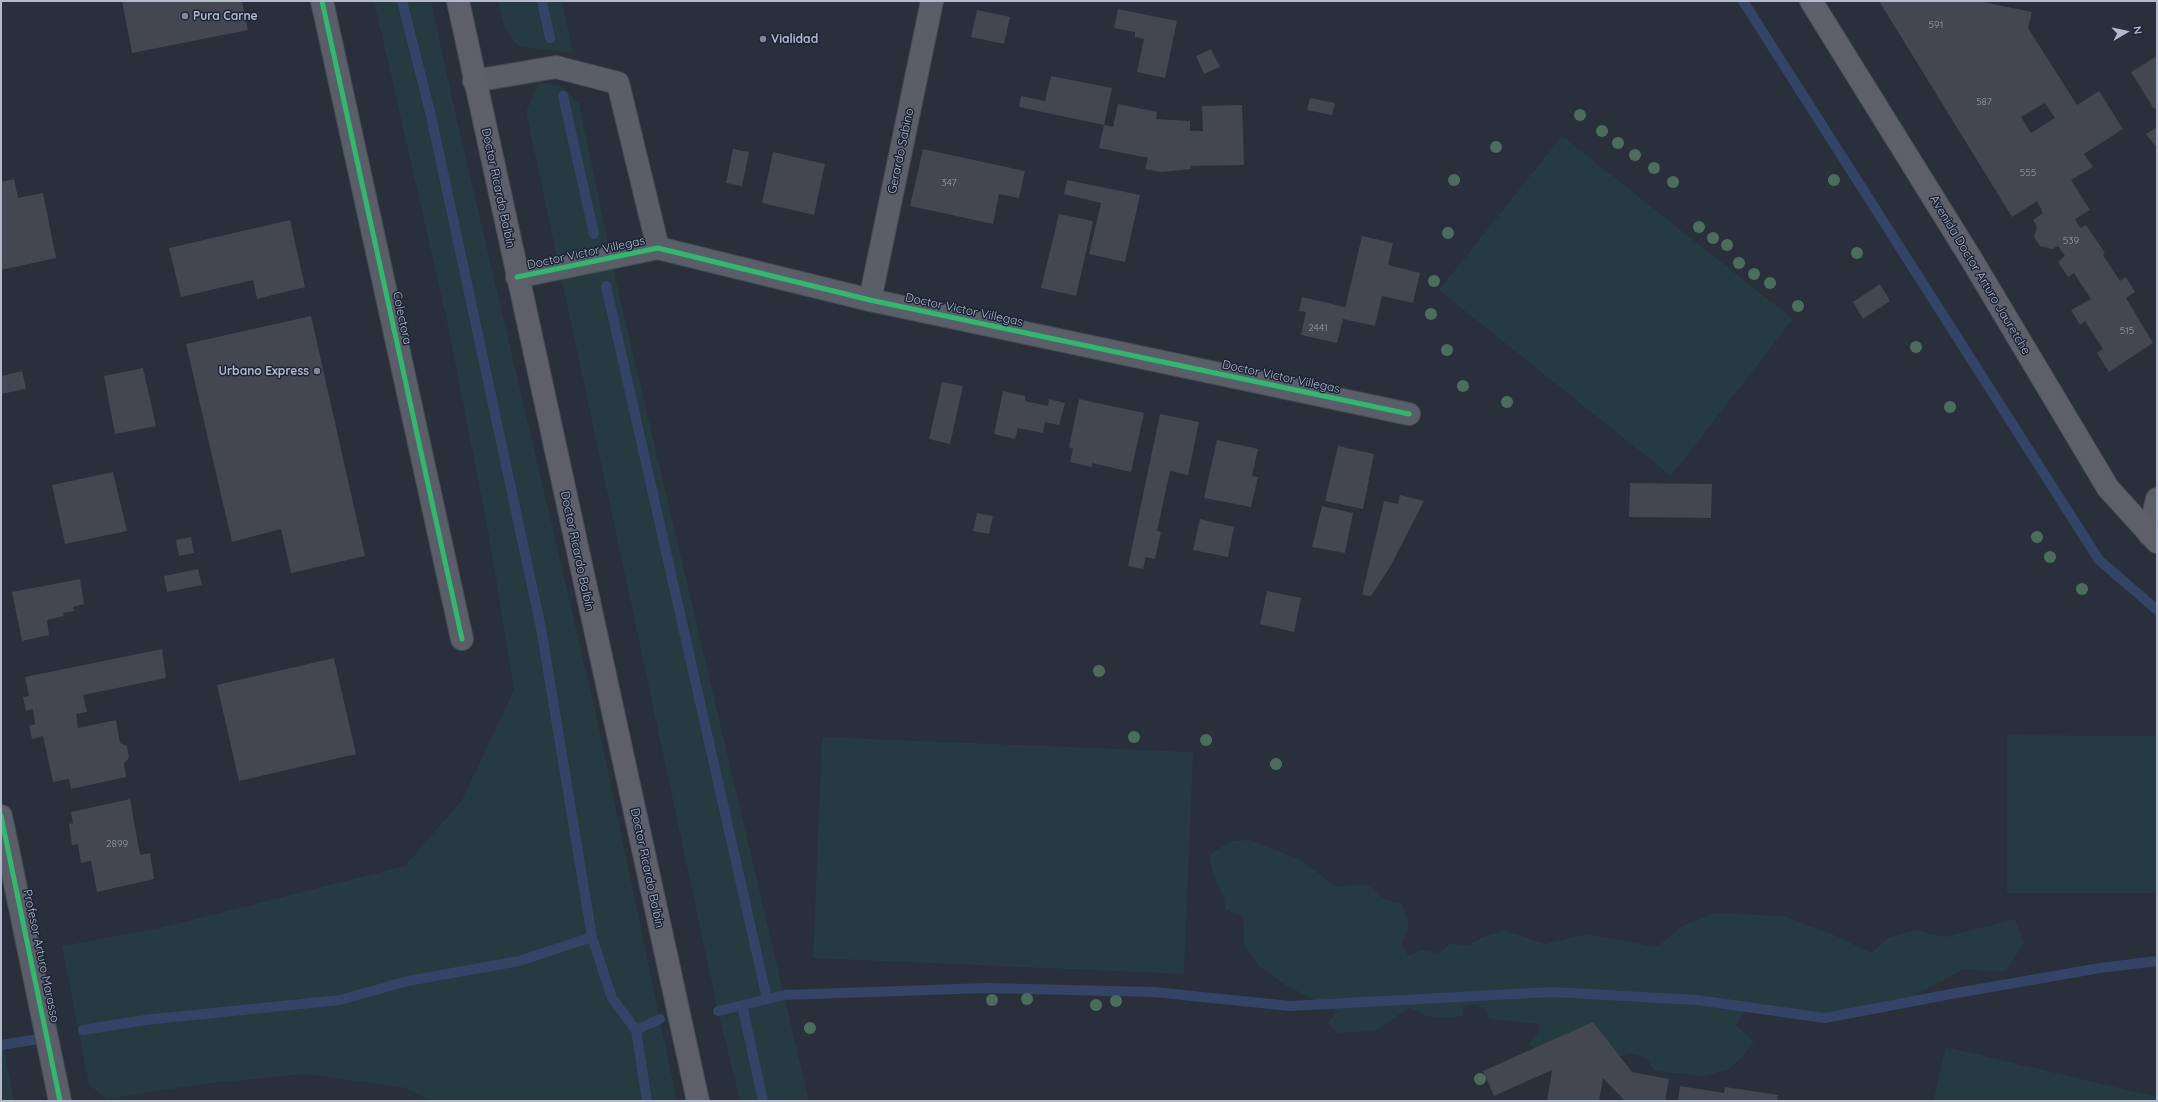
<!DOCTYPE html>
<meta charset="utf-8">
<style>
body{margin:0}
#map{position:relative;width:2158px;height:1102px;overflow:hidden;background:#292f3b;font-family:Quicksand,sans-serif}
canvas{display:block}
.frame{position:absolute;inset:0;border:2px solid #b3bacc;pointer-events:none}
.north{position:absolute;left:2106px;top:12px;width:40px;height:40px;-webkit-text-stroke:3px #1c2437;paint-order:stroke;rotate:81deg;font-size:11px;font-weight:700;line-height:16px;text-align:center;color:#b3bacc}
.north::after{content:'';display:block;margin:auto;width:14px;height:18px;background:#b3bacc;clip-path:polygon(50% 0,100% 100%,50% 72%,0 100%)}
</style>
<div id="map">
<canvas width="2158" height="1102"></canvas>
<div class="frame"></div>
<div class="north">N</div>
</div>
<script>
const c = document.querySelector('canvas').getContext('2d');
c.lineJoin = 'round';
function fillPath(path, color) { c.fillStyle = color; c.fill(path, 'evenodd'); }
const toPath = rows => new Path2D(rows.map(r => 'M' + r).join(''));
function trace(path, color, width, dash) { c.strokeStyle = color; c.lineWidth = width; c.lineCap = dash ? 'butt' : 'round'; c.setLineDash(dash || []); c.stroke(path); }
function label(font, color, halo, rows, align = 'center') {
  c.font = font + ' Quicksand,sans-serif'; c.lineWidth = 3; c.setLineDash([]); c.textBaseline = 'middle'; c.strokeStyle = halo; c.fillStyle = color; for (const [text, x, y, turn = 0] of rows) {
    c.save(); c.translate(x, y); c.rotate((+turn || 0) * Math.PI / 180); c.textAlign = isNaN(turn) ? turn : align; if (halo) c.strokeText(text, 0, 0); c.fillText(text, 0, 0); c.restore();
  }
}
const green = toPath([
 [374,1,431,1,456,116,596,714,677,1101,430,1101,406,1088,305,1074,203,1084,107,1099,89,1085,62,946,160,928,405,866,462,800,514,690,490,541,446,316],
 [498,1,562,1,573,53,518,46,505,29],
 [539,82,563,87,579,104,619,294,809,1101,740,1101,718,1011,526,112],
 [1562,136,1793,319,1671,476,1439,290],
 [2007,735,2157,736,2157,893,2007,893],
 [822,737,1193,752,1184,974,813,958],
 [1251,840,1301,860,1335,886,1369,885,1383,899,1402,903,1409,925,1402,943,1408,956,1422,950,1439,953,1451,943,1468,946,1481,938,1504,930,1545,944,1587,934,1657,947,1682,926,1714,913,1785,916,1834,935,1871,953,1888,938,1916,930,1945,937,2015,919,2024,943,2006,971,1962,970,1914,996,1805,1019,1778,1006,1747,1007,1736,1025,1754,1042,1742,1057,1728,1070,1702,1076,1655,1071,1646,1058,1630,1053,1588,1069,1544,1062,1529,1043,1539,1033,1539,1024,1489,1019,1486,1010,1474,1005,1463,1006,1463,1016,1445,1018,1427,1016,1409,1008,1374,1031,1337,1033,1328,1023,1337,1011,1287,986,1259,966,1244,946,1243,917,1226,910,1224,898,1214,877,1209,855,1231,841],
 [1,1034,14,1101,1,1101],
 [1946,1047,2157,1097,2157,1101,1933,1101]
]);
const stream = toPath([
 [402,1,431,116,541,628,592,937],
 [542,1,550,38],
 [1743,1,2099,560,2157,610],
 [563,96,594,234],
 [606,286,767,999],
 [742,1005,763,1101],
 [718,1011,784,995,986,988,1154,992,1290,1006,1552,992,1697,1000,1825,1018,1951,994,2100,968,2157,961],
 [83,1030,145,1020,340,1000,408,981,519,961,592,937,612,998,636,1030,660,1019],
 [636,1030,647,1101],
 [1,1045,39,1039]
]);
const building = toPath([
 [122,1,242,1,248,30,132,53],
 [1879,1,1978,1,2032,12,2028,28,2077,105,2099,91,2123,129,2084,154,2093,167,2071,180,2090,210,2075,219,2080,228,2086,225,2105,253,2103,255,2120,281,2126,277,2135,292,2126,298,2153,343,2109,372,2097,353,2103,349,2085,321,2080,325,2071,310,2091,299,2074,273,2068,277,2058,262,2065,256,2058,246,2052,249,2040,246,2034,237,2037,227,2033,220,2043,213,2037,201,2012,217],
 [2045,103,2055,118,2031,133,2021,117],
 [1118,9,1177,21,1165,78,1137,72,1144,39,1135,37,1135,32,1114,28],
 [977,10,1010,17,1004,44,971,37],
 [1211,49,1220,67,1204,74,1196,56],
 [2157,56,2157,107,2154,109,2131,72],
 [1051,76,1112,88,1104,125,1113,127,1118,104,1157,112,1156,119,1190,121,1190,131,1203,131,1202,106,1242,105,1244,165,1190,166,1191,169,1161,172,1145,169,1148,158,1099,148,1104,125,1019,107,1021,96,1045,101],
 [1310,98,1335,103,1332,115,1307,110],
 [2157,127,2157,148,2146,134],
 [733,149,749,152,742,186,726,183],
 [923,149,1025,171,1019,198,999,194,993,224,910,206],
 [773,152,825,164,814,215,762,203],
 [14,179,18,198,43,193,56,258,1,270,1,182],
 [1067,180,1140,195,1125,262,1089,254,1101,203,1064,194],
 [1059,214,1093,221,1076,296,1041,288],
 [290,220,305,287,257,299,253,280,181,297,169,248],
 [1362,236,1393,243,1388,265,1420,273,1413,303,1382,296,1375,326,1343,319,1337,343,1301,335,1306,312,1299,311,1302,297,1345,307,1344,313],
 [1880,284,1890,301,1863,319,1853,302],
 [311,316,365,556,291,573,281,529,232,542,186,344],
 [143,368,156,426,115,434,104,376],
 [22,371,26,389,1,394,1,376],
 [942,382,963,386,950,444,929,439],
 [1003,391,1025,396,1025,401,1048,406,1049,399,1065,403,1059,425,1045,422,1043,433,1018,428,1015,439,994,434],
 [1079,399,1144,413,1131,472,1092,463,1092,467,1070,462,1073,449,1069,447],
 [1160,414,1199,422,1188,475,1170,471,1157,531,1161,532,1155,559,1146,557,1143,569,1128,566],
 [1217,440,1258,449,1252,476,1258,477,1251,507,1204,498],
 [1338,446,1374,454,1363,509,1325,501],
 [113,472,127,531,65,544,52,485],
 [1630,483,1712,484,1711,518,1629,517],
 [1400,495,1424,501,1390,567,1371,596,1362,595,1384,501,1398,504],
 [1322,506,1353,513,1345,553,1312,547],
 [977,513,993,516,989,534,973,531],
 [1200,519,1234,527,1228,557,1193,550],
 [191,537,194,553,179,556,176,540],
 [198,569,202,585,167,592,164,576],
 [80,579,84,604,73,607,74,611,63,613,64,616,47,620,49,635,22,641,12,592],
 [1267,591,1301,598,1294,632,1260,624],
 [162,649,166,678,83,695,87,712,76,714,78,728,116,720,120,743,127,746,129,758,124,763,126,777,71,789,69,779,53,782,43,736,32,739,29,726,35,724,33,709,26,711,23,697,29,696,25,677],
 [334,658,356,754,239,781,217,685],
 [130,799,140,855,150,853,154,879,97,892,91,861,81,863,78,844,72,845,69,824,73,823,71,812],
 [1593,1022,1632,1072,1669,1079,1665,1101,1625,1101,1603,1078,1599,1101,1547,1101,1552,1070,1494,1096,1483,1071],
 [1680,1086,1724,1093,1725,1087,1778,1095,1777,1101,1678,1101]
]);
const minor = toPath([
 [322,1,462,639],
 [474,81,556,67,618,83,658,248],
 [517,277,658,248,870,300,1409,414],
 [870,300,932,1],
 [2149,534,2157,499],
 [1,816,60,1101]
]);
const major = toPath([
 [458,1,698,1101],
 [1811,1,1970,257,2108,488,2157,542]
]);
const cycleway = toPath([
 [322,1,462,639],
 [517,277,658,248,870,300,1409,414],
 [1,816,60,1101]
]);
const trees = [
 [1580,115],
 [1602,131],
 [1618,143],
 [1496,147],
 [1635,155],
 [1654,168],
 [1454,180],
 [1834,180],
 [1673,182],
 [1699,227],
 [1448,233],
 [1713,238],
 [1727,245],
 [1857,253],
 [1739,263],
 [1754,274],
 [1434,281],
 [1770,283],
 [1798,306],
 [1431,314],
 [1916,347],
 [1447,350],
 [1463,386],
 [1507,402],
 [1950,407],
 [2037,537],
 [2050,557],
 [2082,589],
 [1099,671],
 [1134,737],
 [1206,740],
 [1276,764],
 [1027,999],
 [992,1000],
 [1116,1001],
 [1096,1005],
 [810,1028],
 [1480,1079]
];
const markers = [
 [185,16,4,"#838999"],
 [763,39,4,"#838999"],
 [317,371,4,"#838999"]
];
const numberNames = [
 ["591",1936,25],
 ["587",1984,102],
 ["555",2028,173],
 ["347",949,183],
 ["539",2071,241],
 ["2441",1318,328],
 ["515",2127,331],
 ["2899",117,844]
];
const poiNames = [
 ["Pura Carne",193,16],
 ["Vialidad",771,39],
 ["Urbano Express",309,371,"right"]
];
const streetNames = [
 ["Gerardo Sabino",901,151,-78],
 ["Doctor Ricardo Balbín",498,188,78],
 ["Doctor Victor Villegas",586,253,-12],
 ["Avenida Doctor Arturo Jauretche",1980,275,59],
 ["Doctor Victor Villegas",964,310,12],
 ["Colectora",402,318,78],
 ["Doctor Victor Villegas",1281,377,12],
 ["Doctor Ricardo Balbín",577,551,78],
 ["Doctor Ricardo Balbín",647,868,78],
 ["Profesor Arturo Marasso",41,956,78]
];
fillPath(green, '#263a42');
trace(stream, '#346', 10);
fillPath(building, '#424752');
trace(minor, '#464a54', 24);
trace(major, '#474c57', 24);
trace(minor, '#5a5e68', 22);
trace(major, '#5d606a', 22);
trace(cycleway, '#33b770', 5);
c.fillStyle = '#4c6d5e';
for (const [x, y] of trees) { c.beginPath(); c.arc(x, y, 6, 0, 2 * Math.PI); c.fill(); }
for (const [x, y, r, color] of markers) { const dot = new Path2D(); dot.arc(x, y, r, 0, 2 * Math.PI); c.fillStyle = color; c.fill(dot); trace(dot, '#1c2437', 1.5); }
label('10px', '#979dae', null, numberNames);
label('bold 12px', '#b3bacc', '#1c2437', poiNames, 'left');
label('12px', '#b3bacc', '#1c2437', streetNames);
</script>
